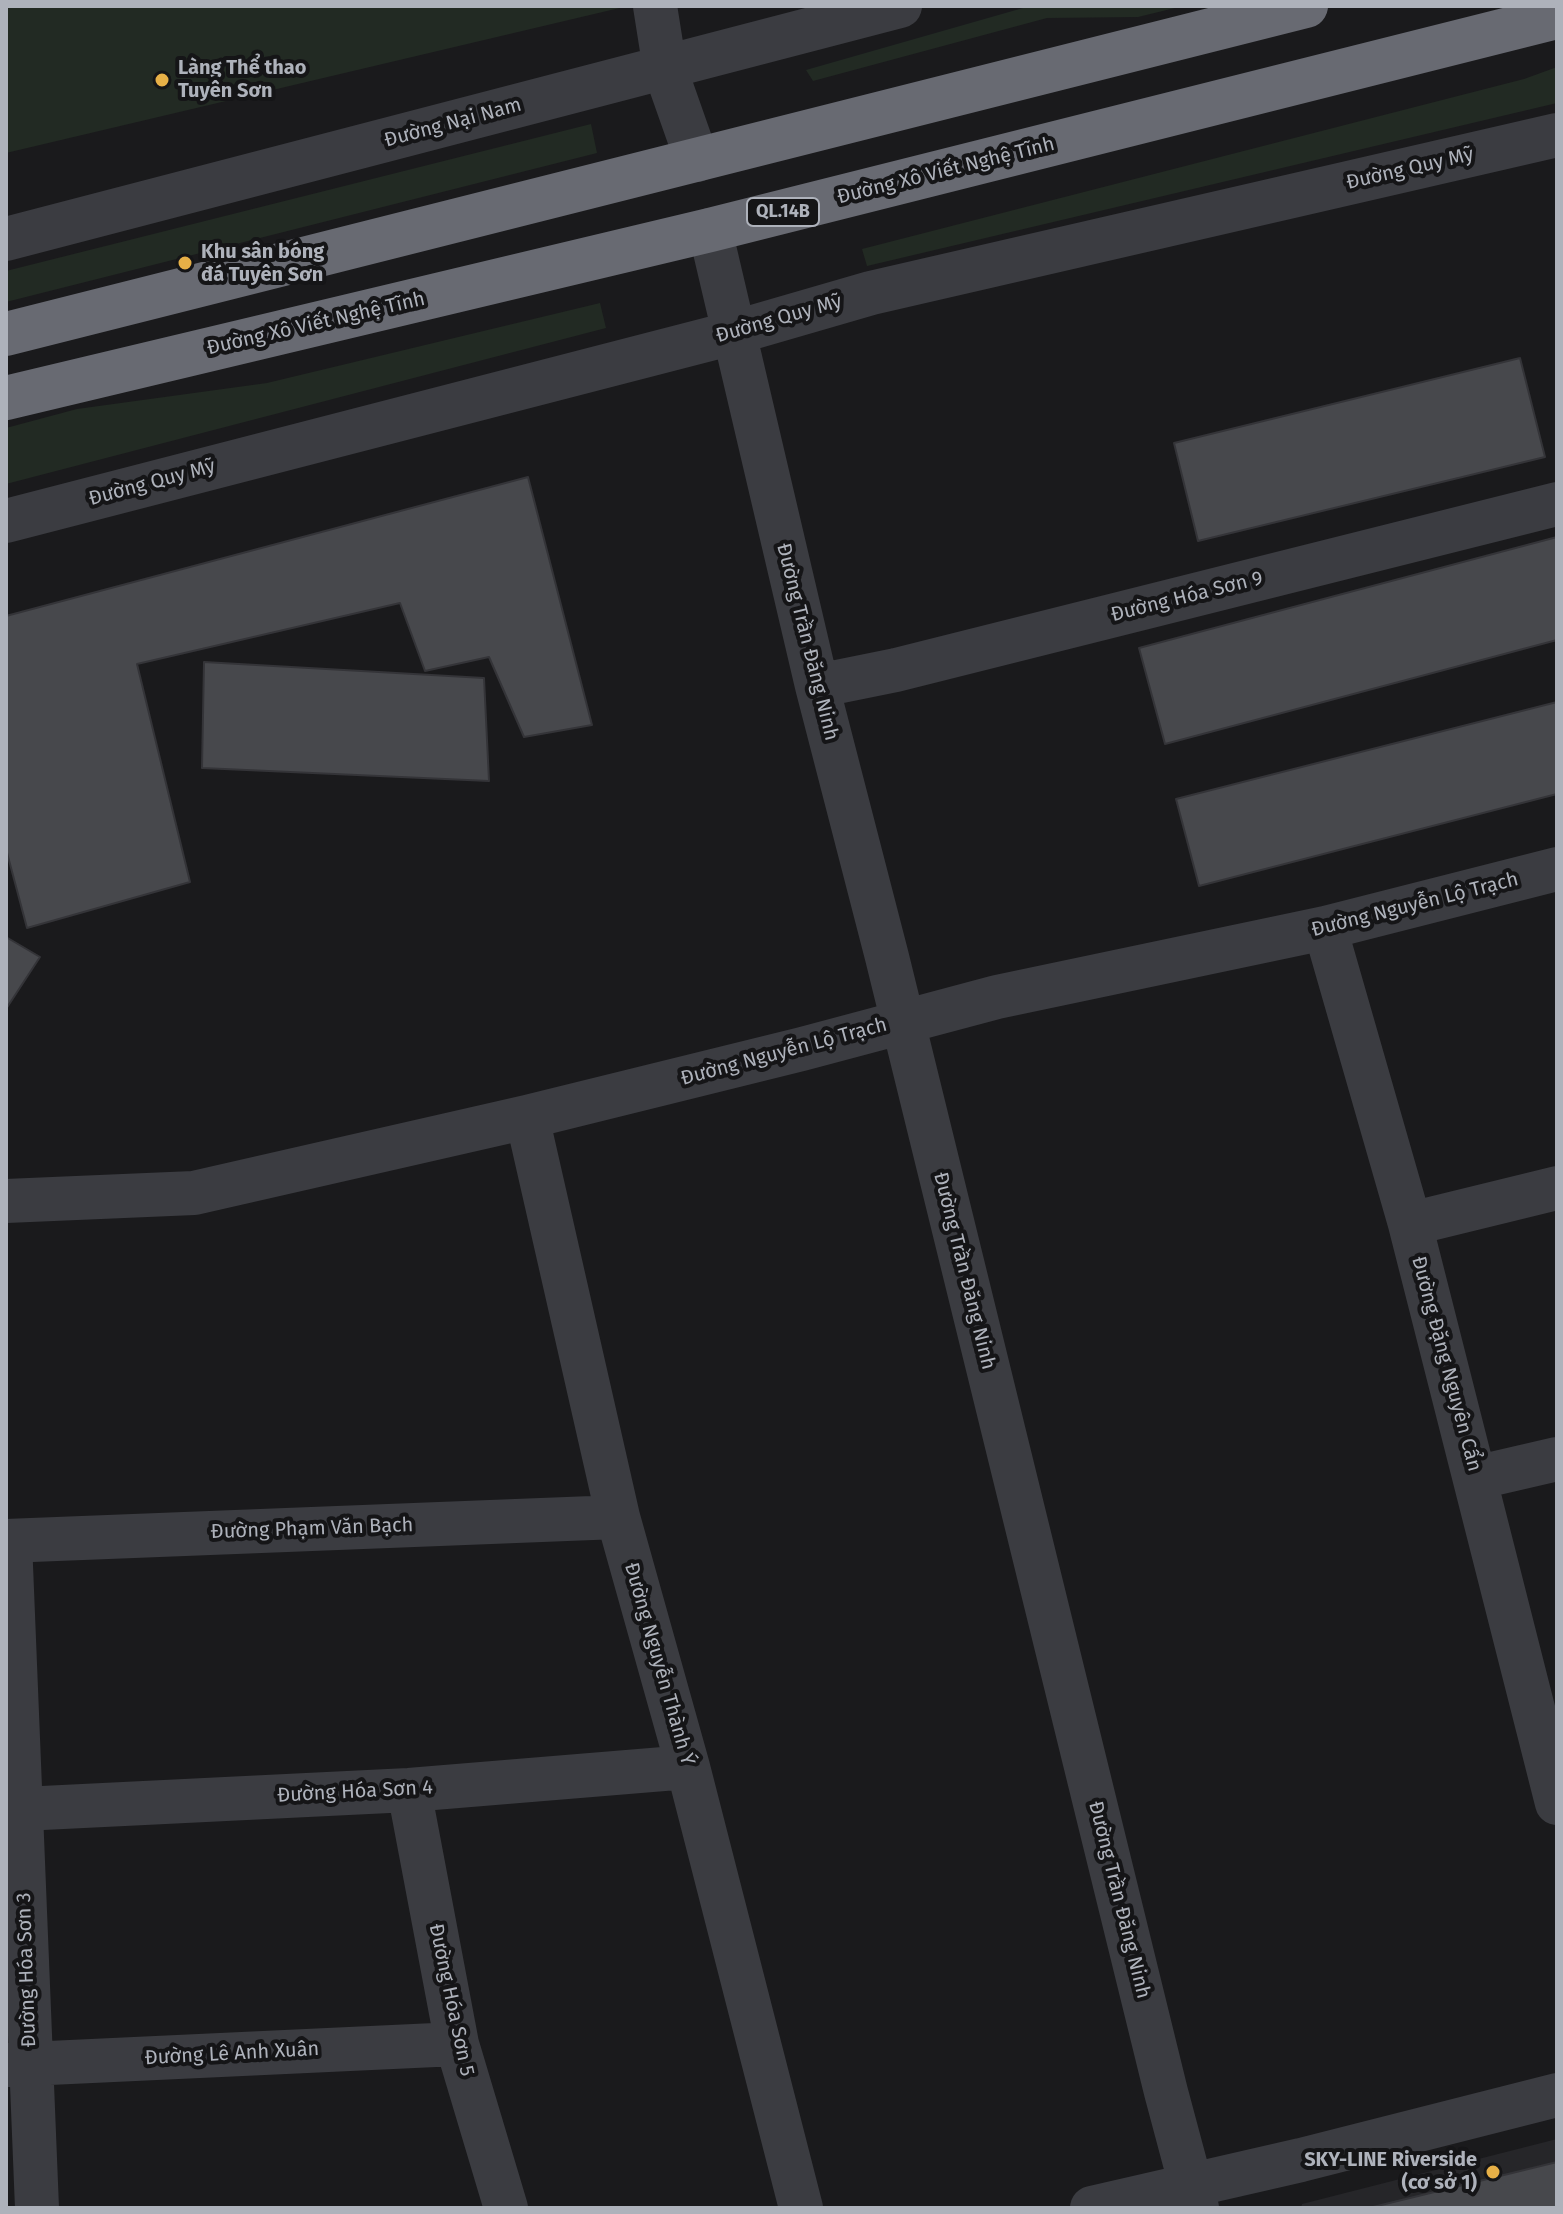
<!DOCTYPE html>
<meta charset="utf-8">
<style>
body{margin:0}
#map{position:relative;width:1563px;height:2214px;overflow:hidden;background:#1a1a1c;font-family:"Fira Sans",sans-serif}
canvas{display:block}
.frame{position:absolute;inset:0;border:8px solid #aeb2bb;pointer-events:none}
</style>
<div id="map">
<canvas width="1563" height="2214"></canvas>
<div class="frame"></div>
</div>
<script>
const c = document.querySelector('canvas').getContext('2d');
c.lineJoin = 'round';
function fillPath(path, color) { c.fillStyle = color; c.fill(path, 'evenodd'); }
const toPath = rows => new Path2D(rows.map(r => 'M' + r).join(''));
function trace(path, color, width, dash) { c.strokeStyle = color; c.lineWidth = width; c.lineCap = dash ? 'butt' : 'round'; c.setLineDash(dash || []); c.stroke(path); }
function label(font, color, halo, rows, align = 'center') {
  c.font = font + ' "Fira Sans",sans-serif'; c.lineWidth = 8; c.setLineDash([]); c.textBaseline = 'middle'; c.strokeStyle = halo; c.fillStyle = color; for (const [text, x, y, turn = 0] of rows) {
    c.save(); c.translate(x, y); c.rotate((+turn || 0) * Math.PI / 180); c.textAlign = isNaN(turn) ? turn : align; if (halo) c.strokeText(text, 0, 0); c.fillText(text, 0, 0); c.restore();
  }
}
const built = toPath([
 [1557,2139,1557,2208,1301,2208,1302,2204]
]);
const green = toPath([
 [6,6,628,6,6,153],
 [1030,6,1183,6,1138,17,1047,18,813,81,806,70],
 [1557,67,1557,103,867,266,862,249,1524,79],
 [591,124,597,153,6,302,6,271],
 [600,303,606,328,6,484,6,428,77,409,267,383]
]);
const building = toPath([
 [1520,358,1545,457,1198,541,1174,443,1520,358],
 [528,477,592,725,524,737,489,657,425,671,400,603,137,664,190,882,27,928,6,849,6,616,528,477],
 [1557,537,1557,640,1165,744,1139,648,1557,537],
 [204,662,484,678,489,781,202,768,204,662],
 [1557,702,1557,794,1199,886,1176,799,1557,702],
 [6,937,40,957,6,1009,6,937],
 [1557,2162,1557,2208,1369,2208,1557,2162]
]);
const minor = toPath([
 [655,6,665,69,697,160],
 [710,230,817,686,887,957,1166,2092,1197,2208],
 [6,239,900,6],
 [6,521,733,333,871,293,1557,135],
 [817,686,896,670,1557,504],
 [1325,928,1410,1224,1557,1803],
 [527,1117,618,1517,688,1767,801,2208],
 [6,1201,194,1193,527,1117,802,1049,997,997,1325,928,1557,869],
 [1410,1224,1557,1188],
 [1475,1478,1557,1459],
 [6,1541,618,1517],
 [10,1541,37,2208],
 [409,1790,457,2044,506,2208],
 [22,1809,409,1790,688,1767],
 [6,2065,457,2044],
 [1092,2208,1301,2160,1557,2095]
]);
const highway = toPath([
 [6,334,1306,6],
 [6,398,710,230,1557,17]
]);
const markers = [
 [162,80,8,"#e7b047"],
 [185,263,8,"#e7b047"],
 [1493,2172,8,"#e7b047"]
];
const shields = [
 [783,212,72]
];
const shieldNames = [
 ["QL.14B",783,212]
];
const poiNames = [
 ["Làng Thể thao",178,68],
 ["Tuyên Sơn",178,91],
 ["Khu sân bóng",201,252],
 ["đá Tuyên Sơn",201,275],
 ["SKY-LINE Riverside",1477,2160,"right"],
 ["(cơ sở 1)",1477,2183,"right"]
];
const streetNames = [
 ["Đường Nại Nam",453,123,-15],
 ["Đường Quy Mỹ",1410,169,-13],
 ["Đường Xô Viết Nghệ Tĩnh",946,171,-14],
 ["Đường Quy Mỹ",779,319,-16],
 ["Đường Xô Viết Nghệ Tĩnh",316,324,-13],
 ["Đường Quy Mỹ",152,483,-15],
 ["Đường Hóa Sơn 9",1187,597,-14],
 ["Đường Trần Đăng Ninh",807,642,76],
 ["Đường Nguyễn Lộ Trạch",1415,905,-14],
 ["Đường Nguyễn Lộ Trạch",784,1052,-15],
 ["Đường Trần Đăng Ninh",964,1271,76],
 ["Đường Đặng Nguyên Cẩn",1446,1364,75],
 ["Đường Phạm Văn Bạch",312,1529,-2],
 ["Đường Nguyễn Thành Ý",659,1664,74],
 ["Đường Hóa Sơn 4",355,1792,-3],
 ["Đường Trần Đăng Ninh",1119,1900,76],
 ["Đường Hóa Sơn 3",27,1970,-92],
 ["Đường Hóa Sơn 5",451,2000,78],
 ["Đường Lê Anh Xuân",232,2054,-3]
];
fillPath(built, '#262629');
fillPath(green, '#222a23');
fillPath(building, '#47484c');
trace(building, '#343438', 2);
trace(minor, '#3b3c41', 44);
trace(highway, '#686a72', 44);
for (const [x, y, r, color] of markers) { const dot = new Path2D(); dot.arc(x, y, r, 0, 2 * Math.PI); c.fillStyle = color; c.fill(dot); trace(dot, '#151517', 3); }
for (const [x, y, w] of shields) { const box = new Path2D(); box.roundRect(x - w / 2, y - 14, w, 28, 6); c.fillStyle = '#151517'; c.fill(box); trace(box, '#aeb2bb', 2); }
label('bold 18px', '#aeb2bb', null, shieldNames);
label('bold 20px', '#aeb2bb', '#151517', poiNames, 'left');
label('20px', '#aeb2bb', '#151517', streetNames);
</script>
